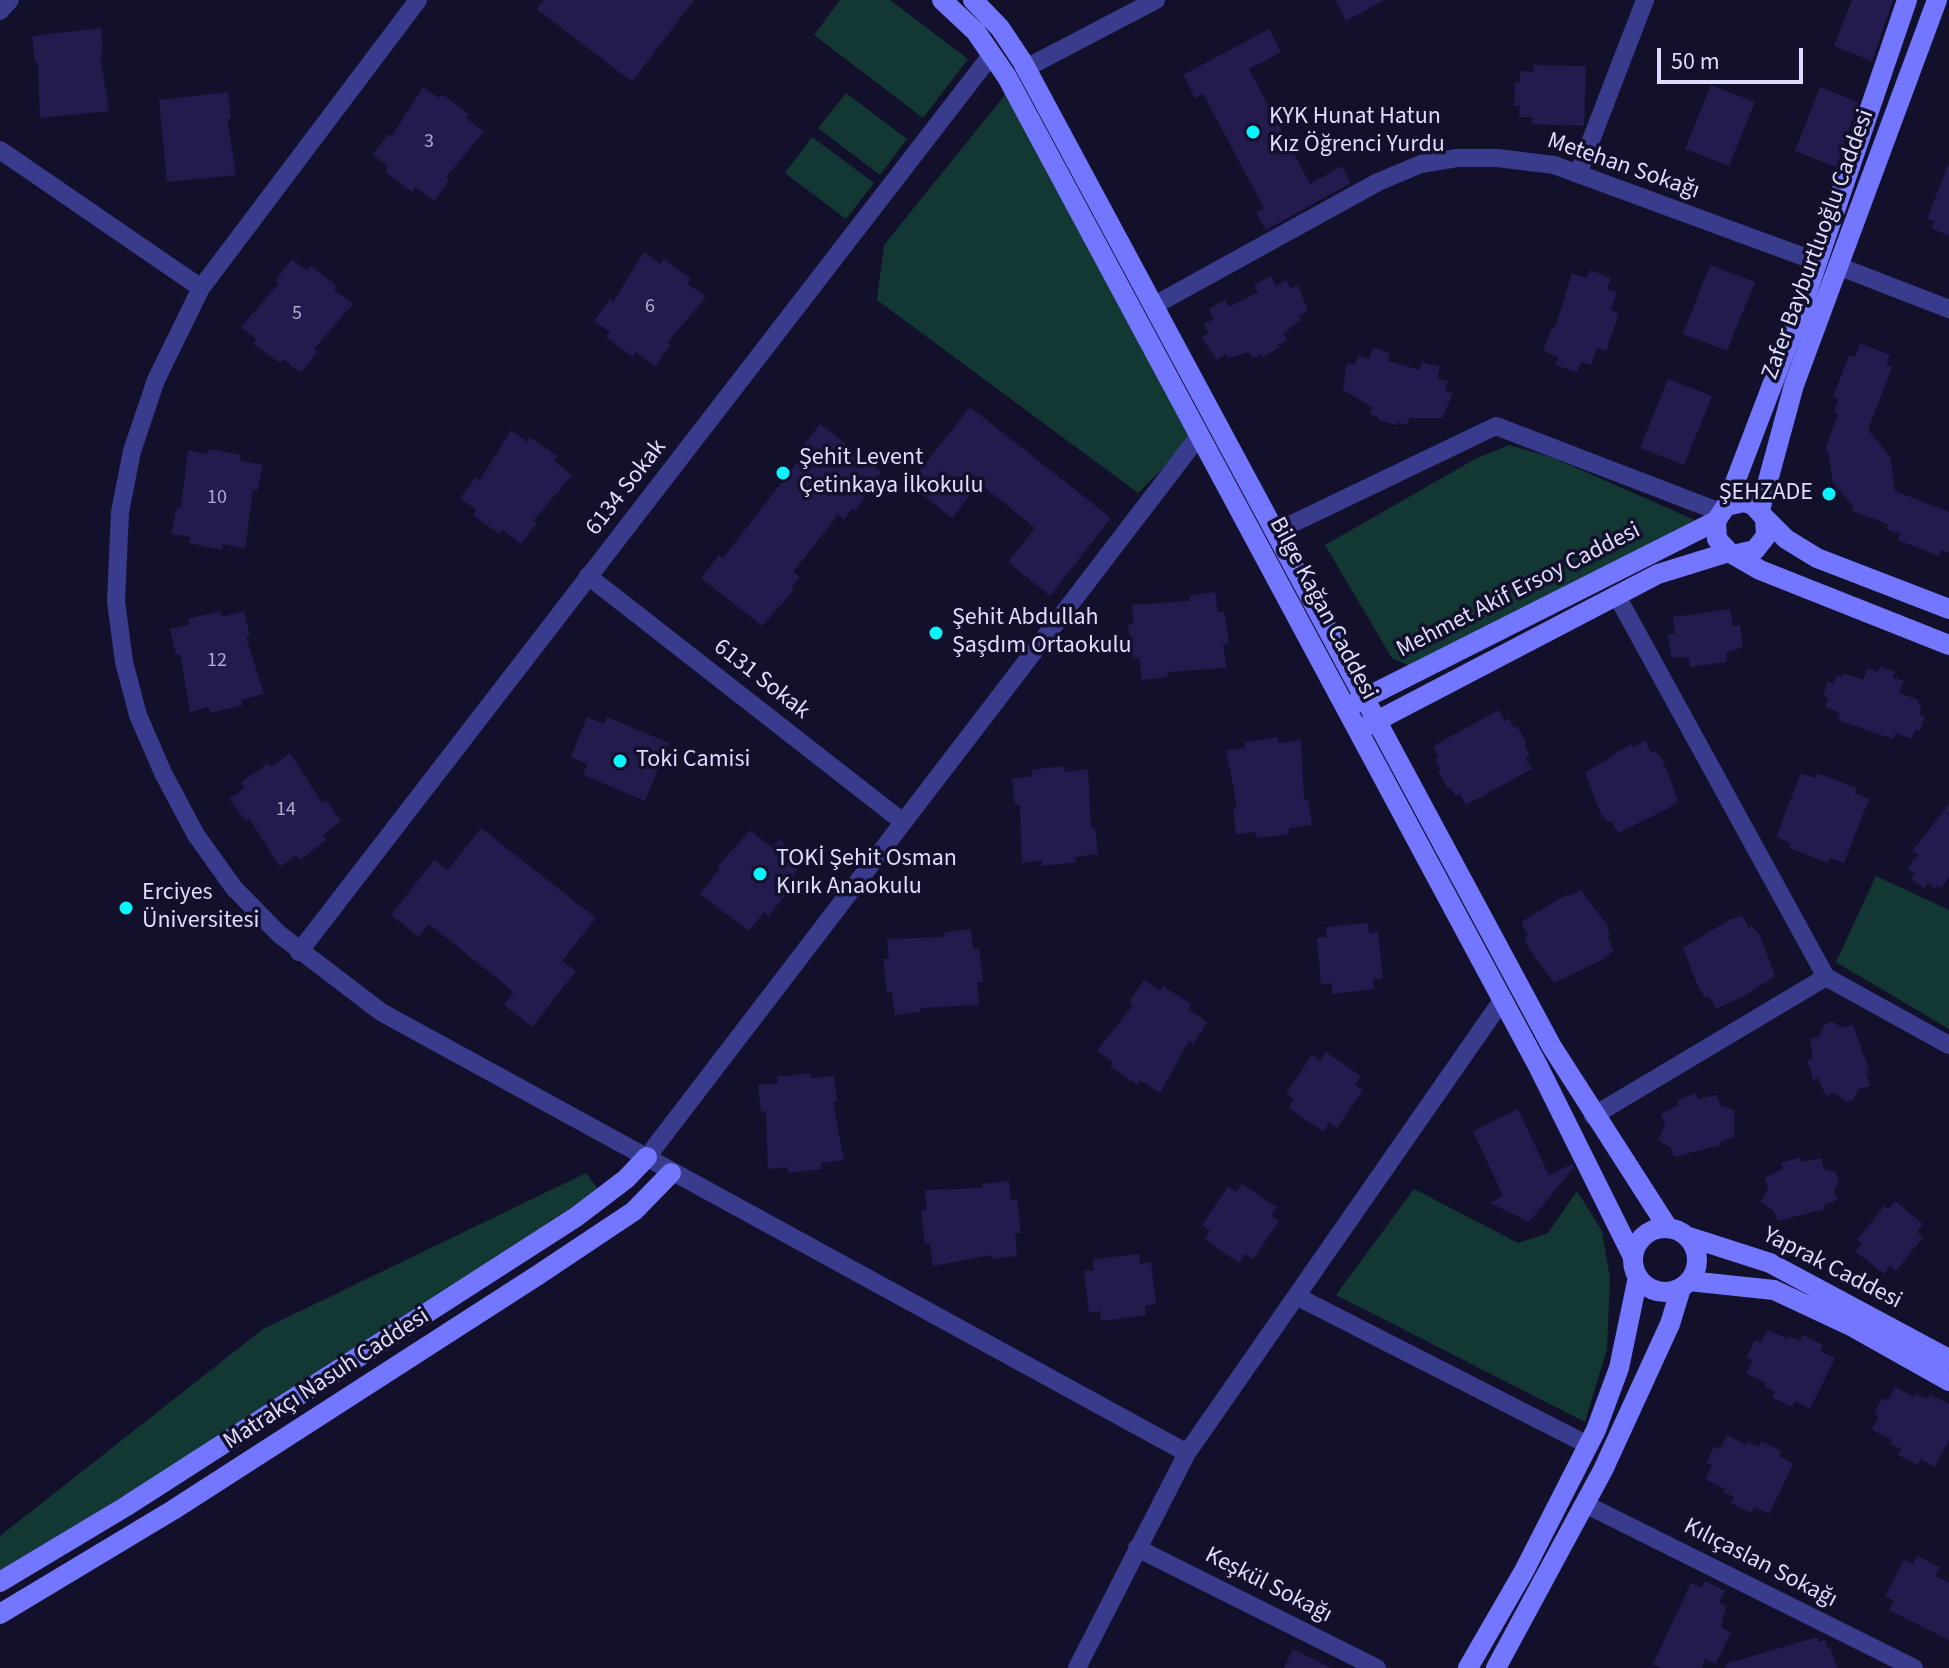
<!DOCTYPE html>
<meta charset="utf-8">
<style>
body{margin:0}
#map{position:relative;width:1949px;height:1668px;overflow:hidden;background:#13102c;font-family:"Source Sans 3",sans-serif}
canvas{display:block}
.scale{position:absolute;left:1657px;top:48px;width:146px;height:36px;box-sizing:border-box;border:4px solid #dedcff;border-top:0;padding-left:10px;font-size:24px;line-height:28px;white-space:nowrap;color:#dedcff;-webkit-text-stroke:6px #13102c;paint-order:stroke}
</style>
<div id="map">
<canvas width="1949" height="1668"></canvas>
<div class="scale">50 m</div>
</div>
<script>
const c = document.querySelector('canvas').getContext('2d');
c.lineJoin = 'round';
function fillPath(path, color) { c.fillStyle = color; c.fill(path, 'evenodd'); }
const toPath = rows => new Path2D(rows.map(r => 'M' + r).join(''));
function trace(path, color, width, dash) { c.strokeStyle = color; c.lineWidth = width; c.lineCap = dash ? 'butt' : 'round'; c.setLineDash(dash || []); c.stroke(path); }
function label(font, color, halo, rows, align = 'center') {
  c.font = font + ' "Source Sans 3",sans-serif'; c.lineWidth = 7; c.setLineDash([]); c.textBaseline = 'middle'; c.strokeStyle = halo; c.fillStyle = color; for (const [text, x, y, turn = 0] of rows) {
    c.save(); c.translate(x, y); c.rotate((+turn || 0) * Math.PI / 180); c.textAlign = isNaN(turn) ? turn : align; if (halo) c.strokeText(text, 0, 0); c.fillText(text, 0, 0); c.restore();
  }
}
const green = toPath([
 [840,0,890,0,968,59,923,118,814,35],
 [1008,91,1193,438,1138,493,877,300,884,245],
 [846,93,907,139,880,175,818,128],
 [812,137,874,183,846,219,785,173],
 [1509,445,1554,458,1697,521,1415,668,1392,658,1325,545,1475,459],
 [1876,876,1949,910,1949,1029,1836,962],
 [586,1173,601,1193,192,1458,0,1574,0,1536,263,1329],
 [1414,1189,1518,1243,1548,1233,1577,1191,1602,1231,1610,1278,1607,1349,1585,1422,1336,1295]
]);
const building = toPath([
 [544,0,694,0,632,82,537,9],
 [1335,0,1384,0,1346,21],
 [1852,0,1893,0,1872,61,1834,46],
 [101,28,103,55,100,55,109,111,40,118,38,62,35,62,32,36],
 [1269,29,1281,52,1249,69,1310,184,1342,166,1351,183,1266,230,1256,212,1264,208,1203,94,1195,98,1183,75],
 [1534,65,1586,66,1584,126,1532,124,1533,117,1519,117,1520,106,1514,106,1515,82,1520,83,1520,71,1534,72],
 [1711,85,1755,102,1729,166,1685,149],
 [423,87,439,98,442,94,469,114,466,118,484,132,446,177,449,180,434,201,415,187,412,192,385,172,388,167,373,155,388,134,392,136],
 [1820,87,1858,102,1836,167,1795,151],
 [228,92,231,119,227,119,236,175,167,182,159,100],
 [1948,165,1949,165,1949,236,1931,228,1934,221,1927,219],
 [644,252,660,264,664,259,691,279,687,283,706,297,667,343,671,345,655,366,636,352,633,357,606,337,610,332,594,321,610,299,613,302],
 [292,259,307,270,311,266,337,286,334,290,353,304,314,349,317,352,301,373,283,359,280,363,253,344,256,339,241,327,279,283,276,280],
 [1710,265,1755,282,1727,351,1683,334],
 [1590,270,1611,278,1607,289,1617,292,1611,310,1619,313,1606,351,1597,348,1591,365,1581,362,1577,372,1555,365,1558,357,1543,351,1552,328,1555,328,1572,273,1587,278],
 [1271,276,1276,286,1286,280,1291,289,1298,285,1308,311,1298,316,1301,320,1283,334,1287,340,1278,345,1280,347,1263,357,1261,354,1253,358,1249,352,1228,358,1226,354,1217,360,1201,337,1209,333,1204,324,1214,319,1209,309,1225,300,1229,307,1258,292,1254,285],
 [1860,343,1890,355,1886,364,1892,367,1868,430,1890,456,1895,491,1949,512,1949,553,1941,550,1939,556,1898,540,1900,534,1886,529,1888,524,1852,511,1854,507,1833,483,1828,451,1825,450,1838,414,1834,412,1839,399,1833,397,1849,355,1855,357],
 [1373,348,1390,353,1388,361,1420,370,1422,362,1440,367,1437,378,1448,381,1445,391,1453,393,1442,418,1409,418,1407,425,1397,422,1397,425,1378,420,1379,417,1370,414,1372,407,1343,390,1347,363,1355,365,1358,356,1369,359],
 [1668,379,1712,396,1684,465,1640,448],
 [970,407,1111,518,1050,596,1008,562,1035,528,979,483,952,518,909,484],
 [820,424,881,472,855,511,852,509,844,520,838,515,793,572,800,577,791,588,794,590,762,626,701,578,719,555,723,558,806,451,802,447],
 [511,430,527,442,530,437,557,456,554,461,572,475,534,520,537,523,521,544,503,530,499,534,473,515,476,510,460,498,476,477,480,480],
 [209,449,241,455,240,461,263,465,257,491,253,490,245,549,223,544,222,550,189,543,190,537,171,534,177,507,181,508,188,450,207,454],
 [1215,592,1218,612,1224,611,1229,644,1223,645,1227,668,1167,672,1168,677,1142,680,1139,658,1133,659,1128,625,1134,624,1132,605,1190,601,1189,596],
 [1730,609,1733,626,1740,625,1743,647,1726,653,1727,662,1690,667,1689,658,1671,657,1668,635,1675,634,1673,617],
 [220,611,222,617,244,611,250,636,246,637,264,694,241,700,243,705,210,713,209,707,190,712,180,654,176,655,170,629,189,625,188,619],
 [1880,666,1895,672,1893,677,1904,681,1899,693,1919,700,1918,704,1922,706,1919,714,1925,717,1920,731,1915,730,1911,739,1896,733,1893,739,1838,720,1840,713,1825,707,1828,698,1823,696,1828,681,1834,684,1837,675,1842,677,1843,673,1863,680,1868,668,1878,672],
 [1499,710,1505,721,1509,718,1514,728,1517,726,1527,744,1524,746,1530,755,1525,758,1532,769,1466,805,1460,794,1456,796,1450,787,1447,788,1438,771,1441,769,1435,759,1439,757,1433,746],
 [587,717,604,724,607,717,669,743,645,801,583,775,587,764,571,757],
 [1278,737,1278,743,1301,740,1304,800,1308,799,1312,825,1289,828,1289,834,1256,838,1255,832,1236,834,1233,808,1237,807,1226,750,1245,748,1245,742],
 [1645,740,1651,753,1655,751,1662,759,1678,800,1667,809,1618,833,1611,821,1608,822,1601,814,1585,773,1631,744,1633,747],
 [290,753,322,803,326,800,341,821,323,835,326,840,300,860,296,855,280,867,249,818,246,821,229,799,245,788,241,783,268,763,271,767],
 [1064,766,1065,772,1088,769,1091,829,1095,828,1098,854,1075,857,1076,862,1042,866,1042,860,1022,863,1020,805,1015,805,1012,779,1032,776,1031,770],
 [1801,773,1815,778,1817,773,1857,788,1855,793,1869,799,1844,863,1830,858,1828,863,1789,848,1791,843,1776,837],
 [1949,804,1949,877,1941,888,1938,885,1935,889,1928,883,1924,888,1911,879,1915,874,1907,868,1918,855,1912,851],
 [481,828,596,918,562,961,576,971,532,1027,504,1005,514,992,429,924,419,937,391,915,434,860,448,870],
 [750,830,773,848,779,839,803,863,784,887,789,890,769,916,764,912,749,931,700,894,720,868,718,866],
 [1581,890,1607,925,1610,936,1607,937,1614,950,1604,959,1554,983,1528,947,1525,937,1528,935,1521,922,1568,894,1569,896],
 [1742,916,1749,928,1752,926,1760,935,1775,976,1744,996,1716,1009,1709,996,1706,998,1699,989,1683,948,1729,920],
 [1368,923,1369,933,1378,932,1383,978,1373,979,1374,989,1332,994,1332,983,1321,984,1317,938,1327,937,1326,927],
 [971,929,973,949,979,948,983,982,977,982,979,1005,920,1008,920,1012,895,1015,892,992,887,993,883,959,889,959,887,939,945,937,944,932],
 [1144,980,1160,991,1163,986,1191,1004,1188,1009,1207,1022,1193,1044,1189,1041,1160,1093,1140,1080,1138,1085,1110,1067,1113,1062,1097,1051,1133,1005,1129,1002],
 [1832,1021,1842,1028,1853,1025,1869,1070,1866,1071,1870,1086,1859,1089,1853,1100,1845,1101,1835,1093,1826,1096,1818,1078,1813,1080,1807,1060,1813,1059,1810,1039,1820,1036,1824,1025],
 [1326,1052,1361,1076,1355,1085,1363,1090,1337,1128,1329,1123,1323,1132,1289,1108,1294,1099,1286,1094,1312,1055,1320,1061],
 [810,1073,811,1078,834,1076,837,1101,833,1102,844,1160,821,1163,822,1169,788,1173,788,1167,768,1169,766,1111,761,1112,758,1085,778,1083,777,1077],
 [1696,1093,1698,1099,1717,1095,1721,1106,1734,1110,1734,1137,1720,1142,1721,1145,1674,1157,1671,1148,1658,1140,1665,1124,1661,1114,1679,1105,1677,1100],
 [1518,1109,1549,1175,1572,1164,1574,1167,1529,1222,1490,1203,1503,1196,1473,1131],
 [1800,1157,1802,1162,1821,1158,1824,1169,1836,1172,1839,1181,1834,1190,1837,1200,1824,1205,1825,1209,1778,1221,1774,1211,1761,1202,1768,1188,1765,1178,1783,1169,1781,1163],
 [1009,1181,1011,1200,1017,1199,1021,1233,1015,1233,1017,1256,992,1259,991,1255,933,1266,930,1243,925,1244,921,1210,927,1210,925,1190,983,1188,982,1184],
 [1242,1184,1277,1207,1271,1216,1279,1221,1253,1259,1245,1254,1239,1263,1204,1239,1210,1231,1202,1225,1228,1187,1236,1192],
 [1895,1201,1923,1224,1917,1232,1923,1237,1896,1271,1890,1266,1884,1274,1855,1251,1862,1243,1857,1240,1884,1206,1889,1209],
 [1139,1254,1140,1264,1151,1262,1156,1304,1145,1306,1146,1315,1101,1321,1100,1311,1089,1313,1084,1271,1094,1270,1093,1259],
 [1768,1330,1788,1339,1789,1336,1800,1341,1803,1335,1823,1345,1820,1351,1835,1358,1810,1409,1795,1401,1792,1407,1772,1397,1775,1392,1764,1386,1766,1383,1746,1373,1753,1360,1747,1357,1755,1340,1761,1343],
 [1895,1387,1914,1397,1916,1394,1927,1399,1930,1394,1949,1404,1949,1440,1935,1467,1920,1459,1918,1465,1898,1455,1901,1449,1890,1444,1892,1440,1872,1430,1879,1417,1874,1414,1882,1398,1888,1401],
 [1727,1435,1746,1445,1748,1442,1759,1447,1761,1441,1781,1451,1779,1456,1793,1464,1769,1514,1754,1507,1751,1513,1731,1503,1734,1497,1723,1492,1725,1489,1705,1479,1712,1465,1706,1463,1714,1446,1720,1449],
 [1917,1556,1940,1567,1935,1576,1949,1583,1949,1640,1889,1610,1894,1601,1885,1596,1904,1560,1913,1564],
 [1705,1581,1725,1591,1719,1603,1726,1606,1721,1627,1731,1632,1716,1664,1705,1659,1702,1668,1662,1668,1653,1664,1691,1583,1701,1588],
 [1817,1637,1818,1642,1825,1640,1827,1648,1830,1647,1837,1668,1726,1668,1725,1664],
 [1293,1649,1332,1668,1284,1668]
]);
const street = toPath([
 [418,0,201,288,156,380,132,451,120,512,116,601,124,662,138,715,163,773,196,835,234,888,279,934,381,1012,1187,1453,1503,999],
 [0,11,10,0],
 [1026,68,1156,0],
 [0,150,201,288],
 [1578,174,1645,0],
 [1838,266,1949,309],
 [1153,306,1378,182,1421,164,1457,158,1497,158,1554,165,1818,262],
 [1275,532,1496,426,1720,512],
 [588,576,903,822],
 [1617,596,1826,977,1949,1045],
 [299,952,992,54],
 [1593,1116,1826,977],
 [647,1157,1199,436],
 [1296,1296,1588,1445],
 [1585,1504,1914,1668],
 [1137,1548,1377,1668],
 [1077,1668,1187,1453]
]);
const secondary = toPath([
 [942,0,976,32,1007,77,1538,1066,1633,1257],
 [973,0,1000,28,1022,61,1552,1047,1668,1228],
 [1726,506,1803,304,1907,0],
 [1760,510,1794,385,1937,0],
 [1765,518,1786,539,1817,558,1949,609],
 [1737,554,1755,550,1766,536,1765,518,1753,505,1744,502,1726,506,1716,521,1717,539,1729,552,1760,570,1949,645],
 [1355,703,1716,521],
 [1365,727,1658,574,1729,552],
 '1633 1260a32 32 0 1 1 64 0a32 32 0 1 1-64 0Z',
 [1686,1236,1770,1263,1949,1359],
 [1689,1281,1774,1290,1853,1327,1949,1381],
 [0,1582,125,1507,576,1217,626,1179,647,1157],
 [0,1614,173,1510,538,1275,634,1211,671,1173],
 [1468,1668,1524,1571,1596,1430,1619,1368,1638,1277],
 [1496,1668,1603,1470,1670,1324,1681,1288]
]);
const markers = [
 [1253,132,8,"#08f5ff"],
 [783,473,8,"#08f5ff"],
 [1829,494,8,"#08f5ff"],
 [936,633,8,"#08f5ff"],
 [620,761,8,"#08f5ff"],
 [760,874,8,"#08f5ff"],
 [126,908,8,"#08f5ff"]
];
const numberNames = [
 ["3",429,143],
 ["6",650,308],
 ["5",297,315],
 ["10",217,499],
 ["12",217,662],
 ["14",286,811]
];
const poiNames = [
 ["KYK Hunat Hatun",1269,118],
 ["Kız Öğrenci Yurdu",1269,146],
 ["Şehit Levent",799,459],
 ["Çetinkaya İlkokulu",799,487],
 ["ŞEHZADE",1813,494,"right"],
 ["Şehit Abdullah",952,619],
 ["Şaşdım Ortaokulu",952,647],
 ["Toki Camisi",636,761],
 ["TOKİ Şehit Osman",776,860],
 ["Kırık Anaokulu",776,888],
 ["Erciyes",142,894],
 ["Üniversitesi",142,922]
];
const streetNames = [
 ["Metehan Sokağı",1623,167,19],
 ["Zafer Bayburtluoğlu Caddesi",1819,245,-70],
 ["6134 Sokak",627,488,-52],
 ["Mehmet Akif Ersoy Caddesi",1519,591,-27],
 ["Bilge Kağan Caddesi",1322,609,62],
 ["6131 Sokak",761,680,38],
 ["Yaprak Caddesi",1832,1269,27],
 ["Matrakçı Nasuh Caddesi",327,1380,-33],
 ["Kılıçaslan Sokağı",1760,1564,27],
 ["Keşkül Sokağı",1268,1586,27]
];
fillPath(green, '#133733');
fillPath(building, '#231b4e');
trace(street, '#393b8d', 18);
trace(secondary, '#7377ff', 20);
for (const [x, y, r, color] of markers) { const dot = new Path2D(); dot.arc(x, y, r, 0, 2 * Math.PI); c.fillStyle = color; c.fill(dot); trace(dot, '#13102c', 3); }
label('20px', '#afacd3', null, numberNames);
label('24px', '#dedcff', '#13102c', poiNames, 'left');
label('24px', '#dedcff', '#13102c', streetNames);
</script>
